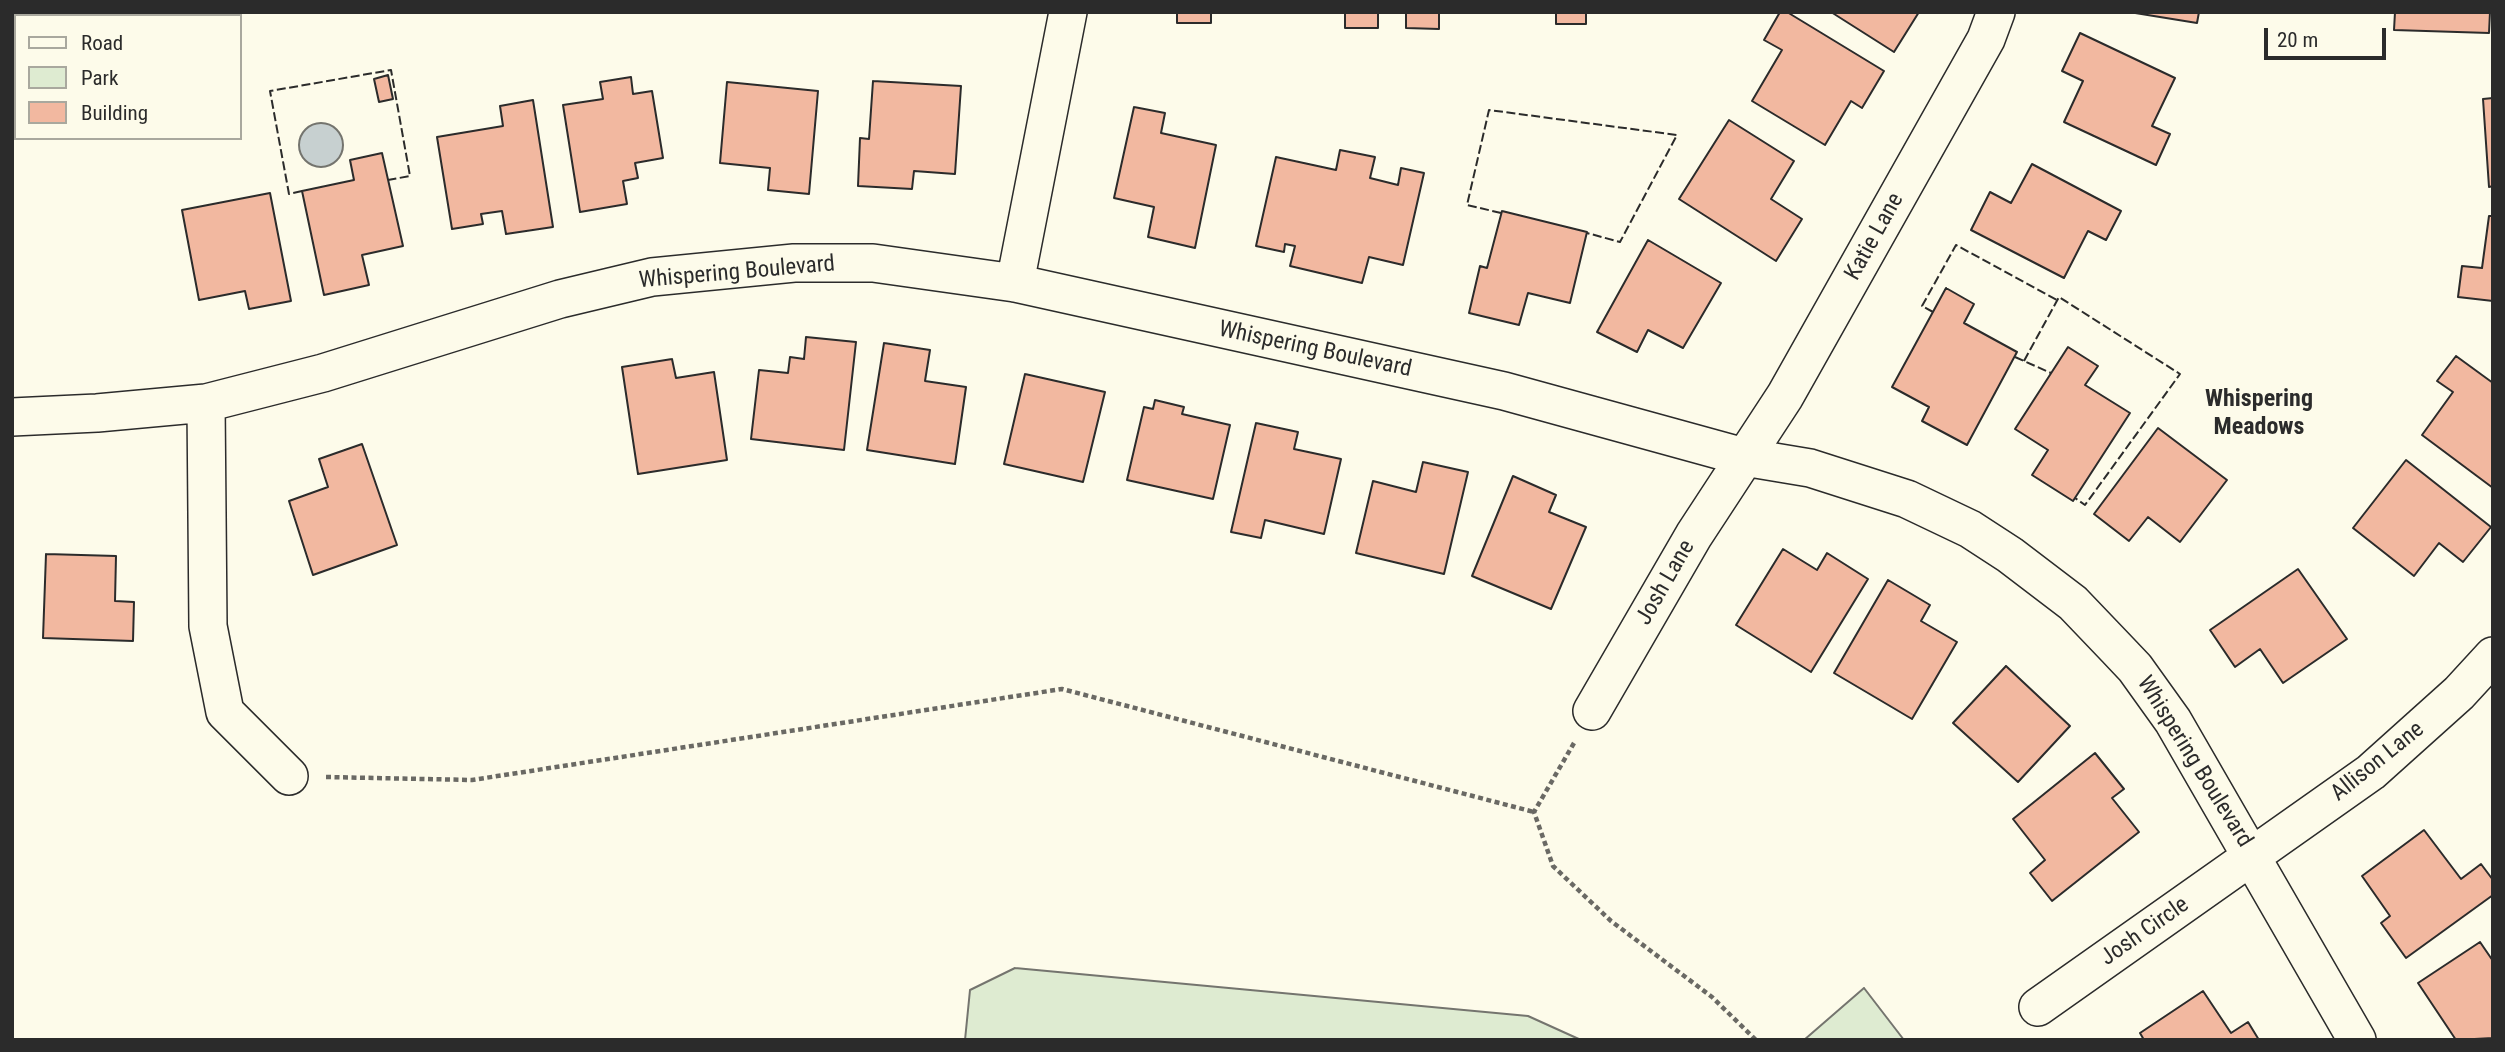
<!DOCTYPE html>
<style>
body{margin:0}
#map{position:relative;width:2505px;height:1052px;overflow:hidden;background:#fdfbea;font-family:"Roboto Condensed",sans-serif}
canvas{display:block}
.frame{position:absolute;inset:0;border:14px solid #2b2b2b;pointer-events:none}
.legend{position:absolute;left:14px;top:14px;width:228px;height:126px;box-sizing:border-box;background:#fdfbea;border:2px solid #a9a89e;margin:0;padding:9px 12px;list-style:none;font-size:21px;color:#2b2b2b}
.legend li{display:flex;align-items:center;gap:14px;height:35px}
.legend b{width:35px;border:2px solid #a9a89e}
.scale{position:absolute;left:2264px;top:28px;width:122px;height:32px;box-sizing:border-box;border:4px solid #2b2b2b;border-top:0;padding-left:9px;font-size:21px;line-height:24px;white-space:nowrap;color:#2b2b2b;-webkit-text-stroke:5px #fdfbea;paint-order:stroke}
</style>
<div id="map">
<canvas width="2505" height="1052"></canvas>
<div class="frame"></div>
<ul class="legend">
<li><b style="height:9px;background:#fdfbea"></b>Road</li>
<li><b style="height:19px;background:#deebd1"></b>Park</li>
<li><b style="height:19px;background:#f2b8a0"></b>Building</li>
</ul>
<div class="scale">20 m</div>
</div>
<script>
const c = document.querySelector('canvas').getContext('2d');
c.lineJoin = 'round';
function fillPath(path, color) { c.fillStyle = color; c.fill(path, 'evenodd'); }
const toPath = rows => new Path2D(rows.map(r => 'M' + r).join(''));
function trace(path, color, width, dash) { c.strokeStyle = color; c.lineWidth = width; c.lineCap = dash ? 'butt' : 'round'; c.setLineDash(dash || []); c.stroke(path); }
function label(font, color, halo, rows, align = 'center') {
  c.font = font + ' "Roboto Condensed",sans-serif'; c.lineWidth = 5; c.setLineDash([]); c.textBaseline = 'middle'; c.strokeStyle = halo; c.fillStyle = color; for (const [text, x, y, turn = 0] of rows) {
    c.save(); c.translate(x, y); c.rotate((+turn || 0) * Math.PI / 180); c.textAlign = isNaN(turn) ? turn : align; if (halo) c.strokeText(text, 0, 0); c.fillText(text, 0, 0); c.restore();
  }
}
const green = toPath([
 [1015,968,1528,1016,1581,1040,965,1040,970,990,1015,968],
 [1864,988,1904,1040,1804,1040,1864,988]
]);
const water = toPath([
 '299 145a22 22 0 1 1 44 0a22 22 0 1 1-44 0Z'
]);
const building = toPath([
 [1177,12,1211,12,1211,23,1177,23,1177,12],
 [1345,12,1378,12,1378,28,1345,28,1345,12],
 [1406,12,1439,12,1439,29,1406,28,1406,12],
 [1556,12,1586,12,1586,24,1556,24,1556,12],
 [1780,12,1787,12,1884,71,1862,108,1851,101,1825,145,1752,101,1782,50,1764,40,1780,12],
 [1831,12,1919,12,1894,52,1831,12],
 [2129,12,2199,12,2197,23,2129,12],
 [2395,12,2490,12,2489,33,2394,30,2395,12],
 [2080,33,2175,78,2152,126,2170,134,2156,165,2064,122,2083,81,2062,71,2080,33],
 [388,75,393,99,379,102,374,79,388,75],
 [631,77,633,94,652,91,663,158,635,163,638,178,623,181,627,204,580,212,563,105,603,99,600,82,631,77],
 [873,81,961,86,955,174,914,171,912,189,858,186,860,138,869,139,873,81],
 [727,82,818,91,809,194,768,190,770,168,720,163,727,82],
 [2493,98,2493,186,2489,187,2483,99,2493,98],
 [533,100,553,227,506,234,502,211,481,214,483,224,452,229,437,137,503,126,500,106,533,100],
 [1134,107,1165,113,1161,133,1216,145,1195,248,1148,237,1154,207,1114,198,1134,107],
 [1729,120,1794,161,1771,199,1802,219,1776,261,1679,199,1729,120],
 [1340,150,1375,157,1370,178,1398,185,1401,168,1424,173,1403,265,1369,257,1362,283,1290,266,1295,246,1285,244,1284,252,1256,246,1276,157,1336,170,1340,150],
 [382,153,403,246,362,255,369,285,324,295,302,191,354,180,350,160,382,153],
 [2032,164,2121,211,2106,240,2088,231,2064,278,1971,230,1990,192,2011,203,2032,164],
 [270,193,291,301,249,309,245,291,199,300,182,210,270,193],
 [1502,211,1587,232,1570,303,1528,293,1519,325,1469,313,1480,266,1487,268,1502,211],
 [2489,216,2493,216,2493,301,2458,297,2462,266,2482,268,2489,216],
 [1648,240,1721,283,1683,348,1648,330,1637,352,1597,332,1648,240],
 [1946,288,1974,304,1964,323,2017,352,1967,445,1922,421,1929,407,1892,387,1946,288],
 [806,337,856,342,844,450,751,439,759,370,788,373,790,357,804,359,806,337],
 [884,343,930,350,925,381,966,387,955,464,867,450,884,343],
 [2068,347,2098,366,2085,385,2130,413,2073,501,2032,475,2048,450,2015,429,2068,347],
 [2456,356,2493,383,2493,488,2422,435,2453,392,2437,381,2456,356],
 [672,359,676,378,714,372,727,460,638,474,622,367,672,359],
 [1025,374,1105,392,1083,482,1004,464,1025,374],
 [1155,400,1184,407,1182,414,1230,425,1213,499,1127,480,1144,407,1153,409,1155,400],
 [1256,423,1298,432,1294,449,1341,459,1324,534,1265,520,1261,538,1231,532,1256,423],
 [2158,428,2227,480,2180,542,2148,517,2129,541,2094,514,2158,428],
 [362,444,397,545,313,575,289,501,328,487,319,459,362,444],
 [2406,460,2491,527,2463,562,2439,543,2414,576,2353,528,2406,460],
 [1423,462,1468,472,1444,574,1356,553,1373,481,1416,492,1423,462],
 [1513,476,1556,495,1549,512,1586,527,1551,609,1472,576,1513,476],
 [1783,549,1817,570,1827,553,1868,579,1811,672,1736,625,1783,549],
 [46,554,116,556,115,601,134,602,133,641,43,638,46,554],
 [2298,569,2347,639,2283,683,2260,649,2235,667,2210,630,2298,569],
 [1888,580,1930,605,1921,621,1957,642,1912,719,1834,673,1888,580],
 [2006,666,2070,726,2018,782,1953,723,2006,666],
 [2095,753,2124,789,2112,798,2139,832,2052,901,2030,873,2045,860,2013,819,2095,753],
 [2424,830,2461,879,2481,864,2493,880,2493,895,2406,958,2381,923,2390,916,2362,876,2424,830],
 [2480,942,2493,961,2493,1038,2456,1040,2418,983,2480,942],
 [2203,991,2231,1033,2248,1022,2259,1040,2144,1040,2140,1033,2203,991]
]);
const path = toPath([
 [1574,743,1534,812,1553,866,1611,921,1712,997,1756,1040],
 [326,777,472,780,1062,689,1534,812]
]);
const minor = toPath([
 [1015,283,1068,12],
 [206,403,208,626,225,712,289,776],
 [12,417,97,413,206,403,323,373,560,299,652,277,794,263,873,263,1015,283,1504,391,1744,457,1810,468,1907,499,1970,529,2010,555,2073,603,2117,649,2135,668,2173,721,2357,1040],
 [1592,711,1694,535,1785,396,1986,39,1996,12],
 [2038,1007,2371,772,2459,693,2493,656]
]);
const fence = toPath([
 [302,191,289,194,270,91,391,70,410,176,388,180],
 [1501,213,1467,205,1489,110,1677,135,1620,242,1587,233],
 [1933,312,1922,306,1956,245,2057,300],
 [2015,357,2051,373],
 [2024,361,2059,297,2180,374,2085,505,2075,498]
]);
const streetNames = [
 ["Katie Lane",1875,237,-61],
 ["Whispering Boulevard",737,273,-5],
 ["Whispering Boulevard",1315,350,12],
 ["Josh Lane",1666,583,-60],
 ["Whispering Boulevard",2194,762,58],
 ["Allison Lane",2378,762,-39],
 ["Josh Circle",2145,932,-35]
];
const neighbourhoodNames = [
 ["Whispering",2259,400],
 ["Meadows",2259,428]
];
fillPath(green, '#deebd1');
trace(green, '#74746e', 2);
fillPath(water, '#c7d0d0');
trace(water, '#74746e', 2);
fillPath(building, '#f2b8a0');
trace(building, '#2b2b2b', 2);
trace(minor, '#2b2b2b', 40);
trace(path, '#6a6964', 4.5, [5, 3.5]);
trace(minor, '#fdfbea', 37);
trace(fence, '#2b2b2b', 2, [9, 3.5]);
label('23px', '#2b2b2b', '#fdfbea', streetNames);
label('bold 24px', '#2b2b2b', '#fdfbea', neighbourhoodNames);
</script>
